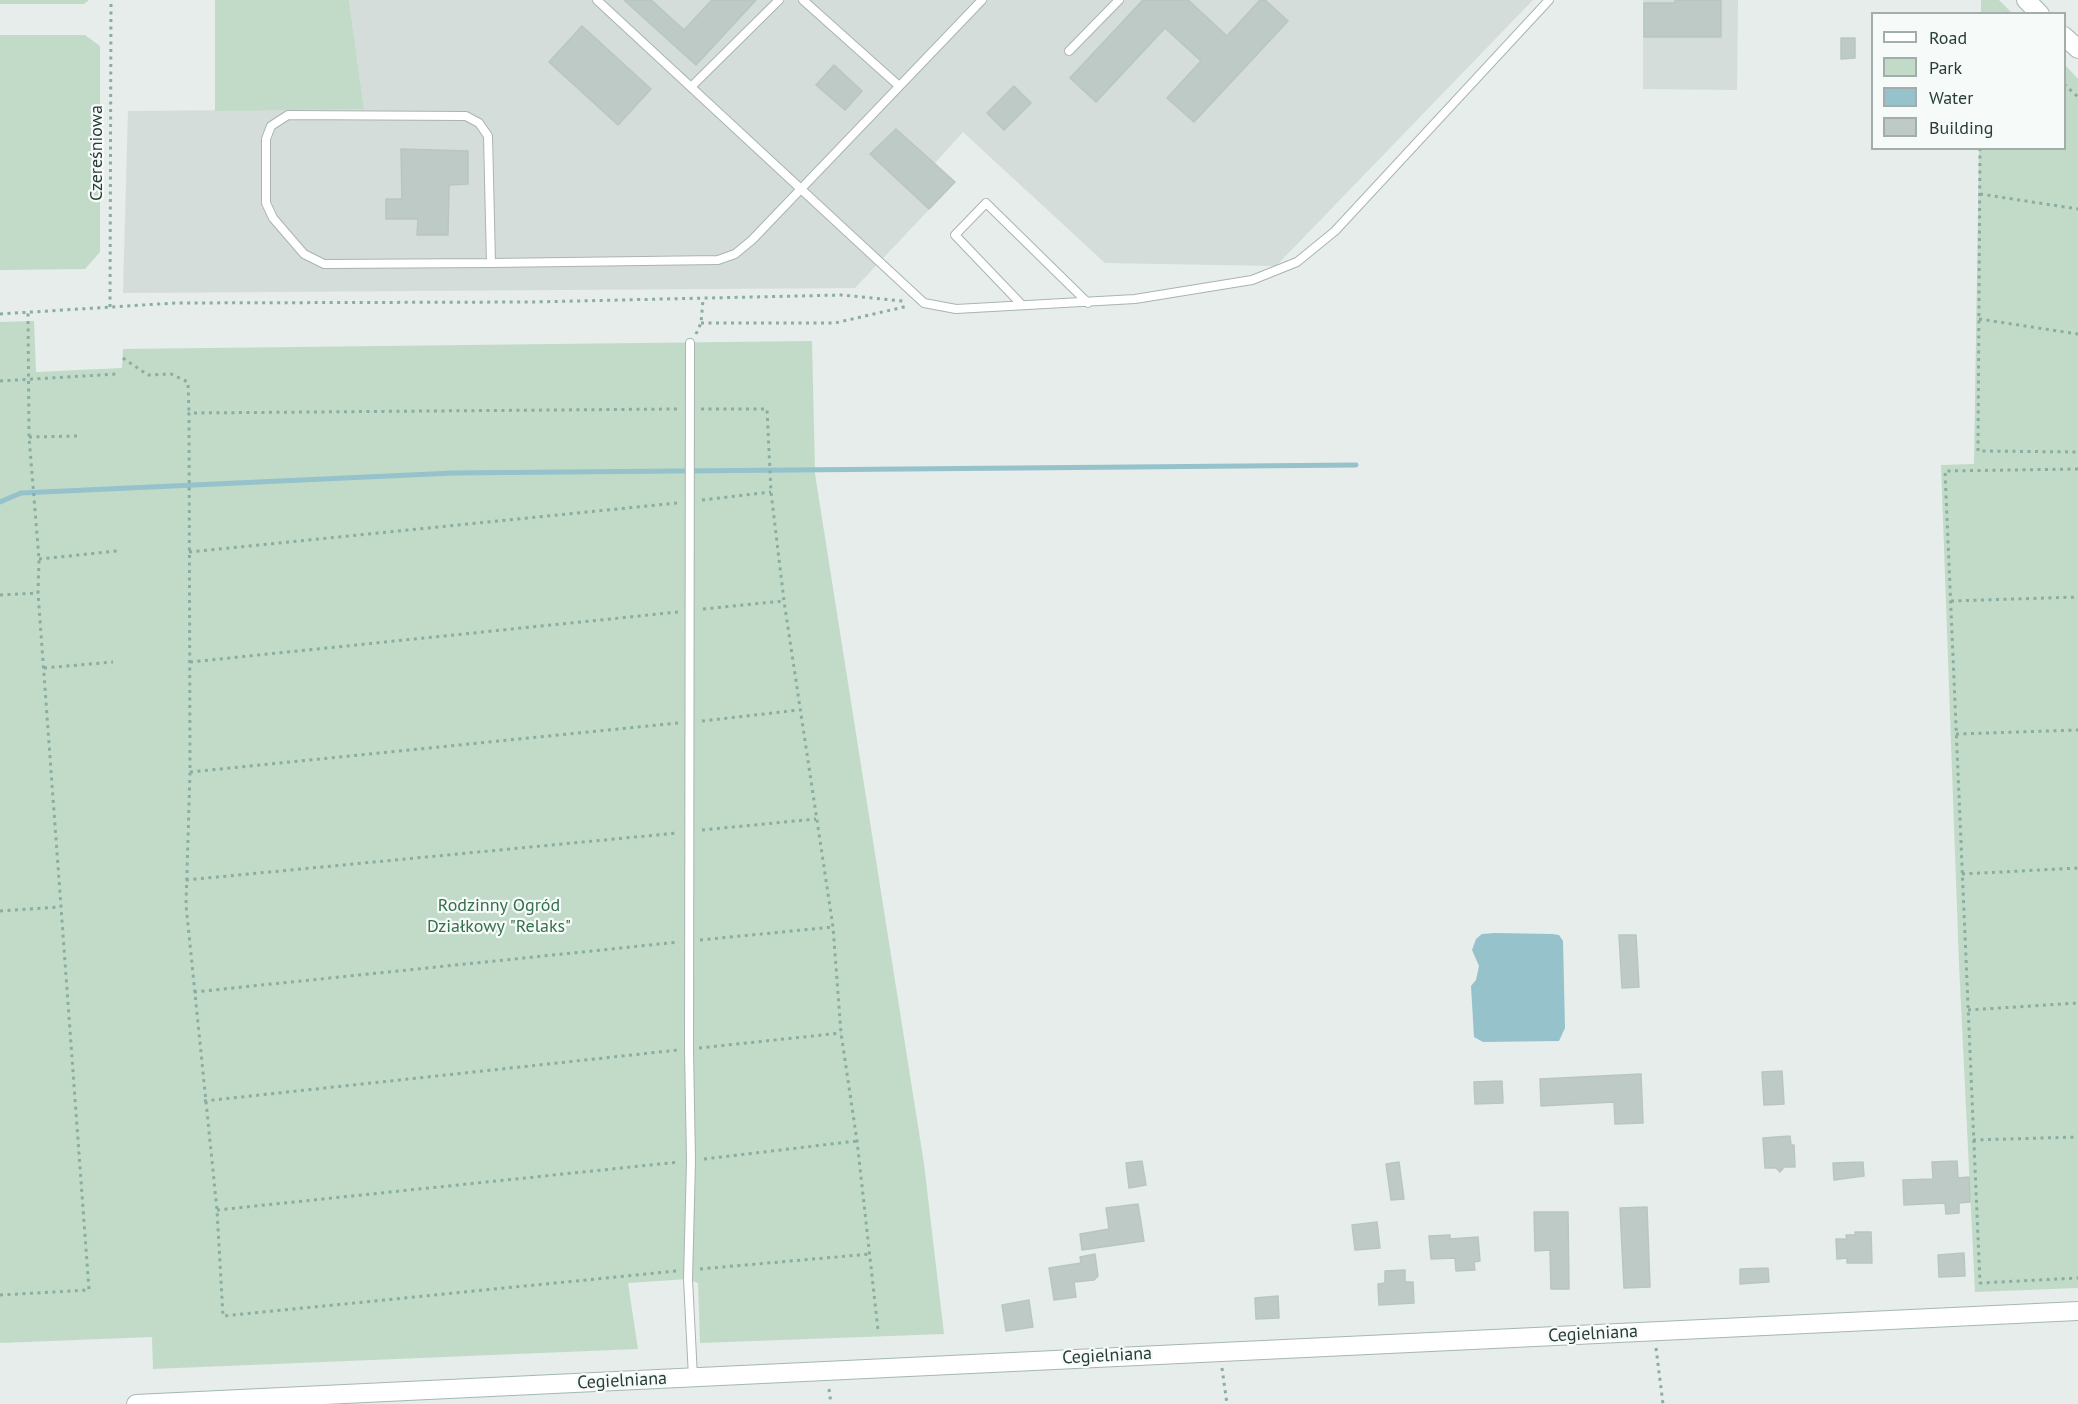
<!DOCTYPE html>
<meta charset="utf-8">
<style>
body{margin:0}
#map{position:relative;width:2078px;height:1404px;overflow:hidden;background:#e6edea;font-family:"PT Sans",sans-serif}
canvas{display:block}
.legend{position:absolute;left:1871px;top:12px;width:195px;height:138px;box-sizing:border-box;background:#f6faf8;border:2px solid #a3aeab;margin:0;padding:8px 10px;list-style:none;font-size:18px;color:#273d37}
.legend li{display:flex;align-items:center;gap:12px;height:30px}
.legend b{width:30px;border:2px solid #a3aeab}
</style>
<div id="map">
<canvas width="2078" height="1404"></canvas>
<ul class="legend">
<li><b style="height:8px;background:#fff"></b>Road</li>
<li><b style="height:16px;background:#c1dbc8"></b>Park</li>
<li><b style="height:16px;background:#95c2cb"></b>Water</li>
<li><b style="height:16px;background:#becac6"></b>Building</li>
</ul>
</div>
<script>
const c = document.querySelector('canvas').getContext('2d');
c.lineJoin = 'round';
function fillPath(path, color) { c.fillStyle = color; c.fill(path, 'evenodd'); }
const toPath = rows => new Path2D(rows.map(r => 'M' + r).join(''));
function trace(path, color, width, dash) { c.strokeStyle = color; c.lineWidth = width; c.lineCap = dash ? 'butt' : 'round'; c.setLineDash(dash || []); c.stroke(path); }
function label(font, color, halo, rows, align = 'center') {
  c.font = font + ' "PT Sans",sans-serif'; c.lineWidth = 4.5; c.setLineDash([]); c.textBaseline = 'middle'; c.strokeStyle = halo; c.fillStyle = color; for (const [text, x, y, turn = 0] of rows) {
    c.save(); c.translate(x, y); c.rotate((+turn || 0) * Math.PI / 180); c.textAlign = isNaN(turn) ? turn : align; if (halo) c.strokeText(text, 0, 0); c.fillText(text, 0, 0); c.restore();
  }
}
const built = toPath([
 [349,0,1533,0,1276,266,1105,263,963,132,935,163,955,182,855,288,123,293,128,111,364,109],
 [1643,0,1738,0,1737,90,1643,89]
]);
const green = toPath([
 [0,0,89,0,84,4,0,4],
 [215,0,349,0,364,109,215,111],
 [1981,0,1999,0,2012,13,1981,13],
 [0,35,85,35,100,46,100,252,85,269,0,270],
 [2065,65,2078,79,2078,1288,1975,1292,1959,964,1941,465,1974,464,1979,149,2064,148],
 [34,321,36,372,122,368,123,349,812,341,815,474,924,1164,944,1334,700,1343,698,1283,688,1279,628,1283,638,1349,153,1369,152,1337,0,1343,0,322]
]);
const water = toPath([
 [1495,933,1552,934,1559,935,1563,941,1565,1028,1559,1041,1483,1042,1474,1037,1471,986,1476,980,1479,966,1472,950,1476,939,1482,934]
]);
const stream = toPath([
 [0,502,21,493,453,473,1356,465]
]);
const building = toPath([
 [624,0,651,0,684,30,712,0,756,0,696,65,624,0],
 [1143,0,1188,0,1227,36,1260,0,1265,0,1288,21,1194,122,1167,98,1201,61,1165,28,1096,102,1070,78,1143,0],
 [1675,0,1721,0,1721,37,1644,37,1644,3,1675,3,1675,0],
 [582,26,651,89,618,125,549,62,582,26],
 [1841,38,1855,38,1855,58,1841,59,1841,38],
 [834,65,862,91,845,110,816,85,834,65],
 [1014,86,1031,103,1004,130,987,113,1014,86],
 [896,129,955,182,929,209,870,154,896,129],
 [401,149,468,151,468,184,449,185,448,235,417,235,418,219,386,219,386,199,402,199,401,149],
 [1619,935,1636,935,1639,987,1622,988,1619,935],
 [1782,1071,1784,1104,1764,1105,1762,1072,1782,1071],
 [1641,1074,1643,1123,1615,1124,1614,1102,1541,1106,1540,1079,1641,1074],
 [1502,1081,1503,1103,1475,1104,1474,1082,1502,1081],
 [1790,1136,1791,1145,1794,1145,1795,1167,1784,1167,1780,1172,1776,1168,1765,1168,1763,1138,1790,1136],
 [1142,1161,1146,1185,1129,1188,1126,1163,1142,1161],
 [1957,1161,1958,1178,1969,1177,1970,1202,1959,1203,1959,1213,1946,1214,1945,1203,1904,1205,1903,1180,1933,1179,1932,1162,1957,1161],
 [1399,1162,1404,1199,1391,1200,1386,1164,1399,1162],
 [1863,1162,1864,1176,1834,1180,1833,1163,1863,1162],
 [1138,1204,1144,1241,1082,1250,1080,1234,1109,1229,1106,1208,1138,1204],
 [1647,1207,1650,1287,1624,1288,1620,1208,1647,1207],
 [1534,1212,1568,1212,1569,1289,1551,1289,1550,1250,1535,1251,1534,1212],
 [1377,1222,1380,1248,1355,1250,1352,1225,1377,1222],
 [1855,1232,1871,1232,1872,1263,1847,1263,1847,1258,1837,1259,1836,1239,1847,1239,1846,1235,1855,1235,1855,1232],
 [1450,1235,1450,1239,1478,1237,1480,1261,1474,1262,1475,1270,1456,1271,1455,1258,1431,1259,1429,1236,1450,1235],
 [1964,1253,1965,1276,1939,1277,1938,1255,1964,1253],
 [1095,1254,1098,1276,1094,1280,1074,1282,1076,1297,1054,1300,1049,1268,1081,1263,1080,1257,1095,1254],
 [1768,1268,1769,1282,1740,1284,1740,1269,1768,1268],
 [1405,1270,1405,1282,1413,1282,1414,1303,1379,1305,1378,1284,1385,1283,1385,1271,1405,1270],
 [1278,1296,1279,1318,1256,1319,1255,1298,1278,1296],
 [1029,1300,1033,1327,1006,1331,1002,1305,1029,1300]
]);
const path = toPath([
 [2064,84,2078,97],
 [1980,148,1978,451,2078,452],
 [1980,194,2078,209],
 [110,307,111,0],
 [0,314,175,303,532,302,841,295,903,301],
 [1979,319,2078,334],
 [701,323,835,323,908,306],
 [696,334,701,323,703,300],
 [123,358,148,375,171,374,188,382,189,413],
 [0,381,117,374],
 [701,409,767,409,771,492,784,601,833,927,841,1033,857,1141,878,1330],
 [29,437,78,436],
 [2078,469,1945,471,1980,1283,2078,1278],
 [702,500,771,492],
 [189,552,677,503],
 [39,559,117,551],
 [0,595,38,593],
 [1951,601,2078,597],
 [703,609,784,601],
 [190,662,678,612],
 [44,668,113,662],
 [702,721,799,710],
 [1956,734,2078,730],
 [190,772,678,723],
 [702,830,816,819],
 [1962,874,2078,868],
 [186,880,677,833],
 [0,911,60,907],
 [700,940,833,927],
 [194,992,679,942],
 [1968,1010,2078,1003],
 [699,1048,841,1033],
 [204,1101,678,1050],
 [1973,1140,2078,1137],
 [704,1159,857,1141],
 [217,1210,679,1162],
 [700,1269,870,1254],
 [676,1271,223,1316,217,1210,186,905,190,772,189,413,677,409],
 [0,1295,89,1290,38,593,39,559,29,437,28,312],
 [1656,1348,1663,1404],
 [1222,1368,1227,1404],
 [829,1389,831,1404]
]);
const lane = toPath([
 [597,0,924,303,956,309,1135,299,1252,280,1297,262,1335,231,1549,0],
 [803,0,898,85],
 [1069,51,1119,0],
 [692,86,779,0],
 [491,263,488,136,479,123,466,116,288,115,271,126,266,139,266,203,273,218,304,254,324,264,491,263,718,260,735,254,752,240,982,0],
 [1021,304,955,235,986,203,1088,303],
 [690,343,689,1049,691,1161,688,1279,693,1377]
]);
const secondary = toPath([
 [2026,0,2040,14],
 [2064,36,2078,49],
 [136,1404,2078,1311]
]);
const streetNames = [
 ["Czereśniowa",97,153,-90],
 ["Cegielniana",1593,1334,-3],
 ["Cegielniana",1107,1356,-3],
 ["Cegielniana",622,1381,-3]
];
const parkNames = [
 ["Rodzinny Ogród",499,906],
 ["Działkowy \"Relaks\"",499,927]
];
fillPath(built, '#d4ddd9');
fillPath(green, '#c1dbc8');
fillPath(water, '#95c2cb');
trace(stream, '#95c2cb', 5);
fillPath(building, '#becac6');
trace(building, '#b9c6c0', 1.5);
trace(lane, '#a9b5b1', 10);
trace(secondary, '#a5b7b1', 20);
trace(path, '#8aada2', 3, [3, 4.5]);
trace(lane, '#fff', 8);
trace(secondary, '#fff', 18);
label('18px', '#273d37', '#f6faf8', streetNames);
label('18px', '#356f4c', '#f6faf8', parkNames);
</script>
